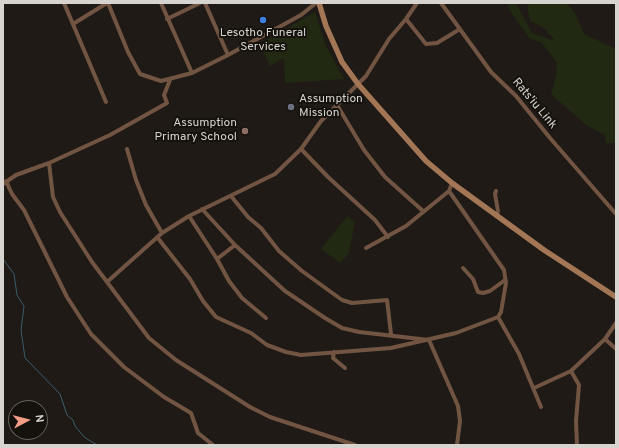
<!DOCTYPE html>
<style>
body{margin:0}
#map{position:relative;width:619px;height:448px;overflow:hidden;background:#1f1a15;font-family:Overpass,sans-serif}
canvas{display:block}
.frame{position:absolute;inset:0;border:4px solid #d7d4d0;pointer-events:none}
.north{position:absolute;left:8px;top:400px;width:40px;height:40px;box-sizing:border-box;background:#15110c;border:1px solid #635f5a;border-radius:50%;rotate:83deg;font-size:11px;font-weight:700;line-height:16px;text-align:center;color:#d7d4d0}
.north::after{content:'';display:block;margin:auto;width:14px;height:18px;background:#f49e88;clip-path:polygon(50% 0,100% 100%,50% 72%,0 100%)}
</style>
<div id="map">
<canvas width="619" height="448"></canvas>
<div class="frame"></div>
<div class="north">N</div>
</div>
<script>
const c = document.querySelector('canvas').getContext('2d');
c.lineJoin = 'round';
function fillPath(path, color) { c.fillStyle = color; c.fill(path, 'evenodd'); }
const toPath = rows => new Path2D(rows.map(r => 'M' + r).join(''));
function trace(path, color, width, dash) { c.strokeStyle = color; c.lineWidth = width; c.lineCap = dash ? 'butt' : 'round'; c.setLineDash(dash || []); c.stroke(path); }
function label(font, color, halo, rows, align = 'center') {
  c.font = font + ' Overpass,sans-serif'; c.lineWidth = 4; c.setLineDash([]); c.textBaseline = 'middle'; c.strokeStyle = halo; c.fillStyle = color; for (const [text, x, y, turn = 0] of rows) {
    c.save(); c.translate(x, y); c.rotate((+turn || 0) * Math.PI / 180); c.textAlign = isNaN(turn) ? turn : align; if (halo) c.strokeText(text, 0, 0); c.fillText(text, 0, 0); c.restore();
  }
}
const green = toPath([
 [507,3,516,3,532,33,555,41,544,28,530,21,527,3,567,3,575,13,584,34,616,49,616,143,606,143,605,135,586,125,551,94,556,76,557,63,541,42,530,39,510,11],
 [315,12,325,44,344,79,285,83,284,58,270,66,260,44],
 [347,216,355,222,349,253,340,263,321,249]
]);
const stream = toPath([
 [3,259,14,274,17,295,24,306,21,330,25,358,60,394,67,415,73,420,75,426,84,437,97,445]
]);
const minor = toPath([
 [64,3,106,102],
 [108,3,128,52,140,74,161,81,192,73,228,55,301,15,316,3],
 [161,3,192,73],
 [205,3,228,55],
 [441,3,491,72,516,96,550,138,616,214],
 [167,19,200,3],
 [406,19,426,44,437,43,460,29],
 [73,24,107,3],
 [170,80,164,95,167,103,110,135,49,163,53,197,60,212,92,262,149,338,176,360,250,407,270,417,355,445],
 [337,105,364,150,385,177,423,211],
 [127,149,136,180,146,205,162,233],
 [301,149,328,177,375,220,388,237],
 [6,181,12,194,24,210,67,297,91,334,124,367,164,397,191,413,198,433,213,445],
 [3,184,16,175,49,163],
 [496,191,495,194,498,211,497,215],
 [231,196,248,217,261,228,279,251,302,271,342,300,352,303,387,300,391,334],
 [202,209,235,245,285,291,325,318,342,328,359,332,429,340,458,406,460,421,457,445],
 [189,216,217,259],
 [157,237,190,279,203,301,216,317,251,333,267,345,286,352,301,355,391,348,456,333,498,317,501,312,506,283,504,270,449,191],
 [235,245,217,259,229,281,242,298,266,318],
 [366,248,406,226,449,191,452,183],
 [463,268,473,279,478,292,483,293,490,291,505,280],
 [107,282,162,233,189,216,275,174,301,149,321,121,366,76,389,39,406,19,417,3],
 [498,317,519,354,541,407],
 [605,339,616,349],
 [334,352,333,358,345,368],
 [571,371,579,385,576,421,577,445],
 [534,388,571,371,605,339,616,323]
]);
const secondary = toPath([
 [319,3,326,26,342,62,358,84,426,161,452,183,544,250,616,297]
]);
const markers = [
 [263,20,4,"#3f7fe0"],
 [291,107,4,"#6b7280"],
 [245,131,4,"#8d6e63"]
];
const poiNames = [
 ["Lesotho Funeral",263,34],
 ["Services",263,48],
 ["Assumption",299,100,"left"],
 ["Mission",299,114,"left"],
 ["Assumption",237,124,"right"],
 ["Primary School",237,138,"right"]
];
const streetNames = [
 ["Rats'iu Link",534,104,50]
];
fillPath(green, '#212912');
trace(stream, '#3b5d6b', 1);
trace(minor, '#715542', 4);
trace(secondary, '#a37656', 5.5);
for (const [x, y, r, color] of markers) { const dot = new Path2D(); dot.arc(x, y, r, 0, 2 * Math.PI); c.fillStyle = color; c.fill(dot); trace(dot, '#15110c', 1.5); }
label('12px', '#d7d4d0', '#15110c', poiNames);
label('12px', '#d7d4d0', '#15110c', streetNames);
</script>
